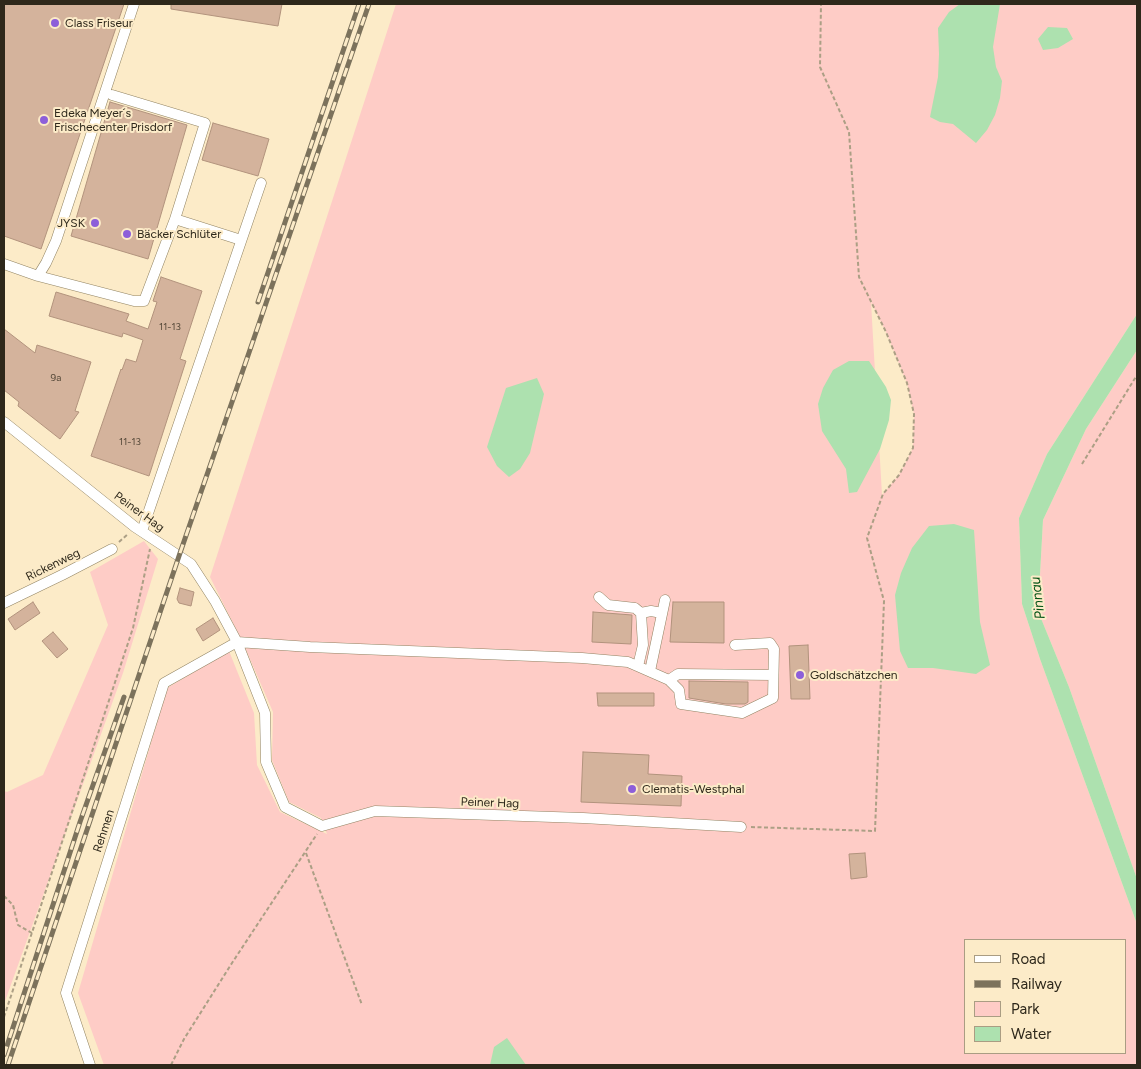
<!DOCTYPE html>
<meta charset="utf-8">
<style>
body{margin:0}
#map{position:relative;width:1141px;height:1069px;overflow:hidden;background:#fcebc8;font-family:Figtree,sans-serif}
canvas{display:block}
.frame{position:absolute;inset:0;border:5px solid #2e281b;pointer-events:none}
.legend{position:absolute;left:964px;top:939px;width:162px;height:115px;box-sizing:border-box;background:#fcebc8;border:1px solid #aa9d83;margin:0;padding:6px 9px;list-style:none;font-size:15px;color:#2e281b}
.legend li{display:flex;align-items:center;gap:10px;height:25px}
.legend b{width:25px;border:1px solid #aa9d83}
</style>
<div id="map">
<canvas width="1141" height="1069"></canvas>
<div class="frame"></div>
<ul class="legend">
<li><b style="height:6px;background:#fff"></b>Road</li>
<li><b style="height:6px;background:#7c725c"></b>Railway</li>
<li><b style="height:14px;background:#feccc6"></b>Park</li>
<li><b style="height:14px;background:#ade1af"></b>Water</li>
</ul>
</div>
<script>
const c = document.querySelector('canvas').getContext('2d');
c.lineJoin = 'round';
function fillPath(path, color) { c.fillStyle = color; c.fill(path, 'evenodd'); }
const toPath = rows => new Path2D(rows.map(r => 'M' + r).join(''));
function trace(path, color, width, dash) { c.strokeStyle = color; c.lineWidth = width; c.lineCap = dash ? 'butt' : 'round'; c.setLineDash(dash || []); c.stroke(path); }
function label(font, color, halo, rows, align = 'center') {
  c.font = font + ' Figtree,sans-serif'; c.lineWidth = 4; c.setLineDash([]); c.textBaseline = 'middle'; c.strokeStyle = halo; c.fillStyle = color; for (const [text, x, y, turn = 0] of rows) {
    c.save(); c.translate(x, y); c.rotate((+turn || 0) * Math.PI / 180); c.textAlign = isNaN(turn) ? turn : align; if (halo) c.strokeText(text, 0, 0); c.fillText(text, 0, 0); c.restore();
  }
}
const green = toPath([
 [396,4,1137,4,1137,314,1047,454,1019,518,1022,604,1040,659,1137,924,1137,1065,104,1065,78,993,167,688,229,651,254,713,257,765,280,812,327,834,321,818,289,802,272,760,273,712,243,643,210,577],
 [871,302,886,332,907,383,914,414,913,448,899,475,882,495],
 [965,940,1125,940,1125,1053,965,1053],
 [1137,350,1137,879,1069,687,1038,611,1043,520,1086,429],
 [144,541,158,559,123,673,4,1004,4,791,7,792,43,775,108,625,90,572]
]);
const water = toPath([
 [960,4,1000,4,993,47,996,67,1002,81,1000,98,995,115,987,130,976,143,953,124,940,122,930,117,938,77,939,54,938,28,949,12],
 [1048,27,1067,28,1073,39,1058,48,1043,50,1038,39],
 [1137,314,1137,350,1086,429,1043,520,1038,611,1069,687,1137,879,1137,924,1040,659,1022,604,1019,518,1047,454],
 [849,361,869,361,886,387,891,400,889,420,880,449,857,492,849,493,846,469,822,431,818,404,823,388,833,370],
 [537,378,544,394,530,453,520,469,509,477,497,466,487,447,506,388],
 [954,524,974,530,980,622,990,665,976,674,933,668,908,668,900,651,895,595,901,573,912,548,929,526],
 [507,1038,526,1065,490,1065,494,1047]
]);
const building = toPath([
 [4,4,124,4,41,249,4,236,4,4],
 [171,4,282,4,278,26,171,9,171,4],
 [110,102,187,125,148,259,71,236,110,102],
 [213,123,269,139,258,176,202,160,213,123],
 [161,277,202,291,180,359,186,361,149,476,91,456,121,369,122,370,126,359,136,362,143,340,123,333,122,337,49,316,56,292,129,314,126,321,148,329,157,302,153,301,161,277],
 [4,329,35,353,37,345,91,362,75,411,79,412,60,439,18,406,19,402,4,390,4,329],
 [180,588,194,592,191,606,179,603,177,599,180,588],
 [33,602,40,613,15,630,8,619,33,602],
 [673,602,724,602,724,643,670,642,673,602],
 [593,612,632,615,631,644,592,642,593,612],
 [213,618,220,630,203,641,196,629,213,618],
 [53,632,68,649,57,658,42,641,53,632],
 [808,645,810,699,791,699,789,646,808,645],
 [689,681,748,682,748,702,745,704,726,704,689,698,689,681],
 [597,693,654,693,654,706,598,706,597,693],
 [583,752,649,755,648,774,682,776,681,806,581,802,583,752],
 [865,853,867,877,851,879,849,854,865,853]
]);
const path = toPath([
 [1082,464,1137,375],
 [119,542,128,534],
 [751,827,875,831,884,601,867,538,883,494,899,475,913,448,914,414,907,383,886,332,859,277,849,132,820,67,821,4],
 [306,853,362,1005],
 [4,896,13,905,18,925,32,933],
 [4,1017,133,628,150,549],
 [171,1065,184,1039,232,963,317,834]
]);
const minor = toPath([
 [175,219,241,240],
 [4,264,38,276,134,301,144,301,175,219,205,123,112,95],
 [38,276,46,263,56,241,134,4],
 [4,422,135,527,191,564,215,601,237,642,265,713,266,762,285,807,322,826,375,811,583,818,741,827],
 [142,531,261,183],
 [599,597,608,605,635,608,641,613,643,645,638,666],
 [4,603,62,575,112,549],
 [641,613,651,611,662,613],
 [237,642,310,647,582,658,628,662,669,680,679,690,681,704,742,713,773,698,774,649,770,643,735,645],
 [650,671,665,600],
 [669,680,678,674,773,675],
 [90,1065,66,993,164,683,237,642]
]);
const rail = toPath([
 [258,302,359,4],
 [4,1055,80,822,124,697],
 [8,1065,179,556,369,4]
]);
const markers = [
 [55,23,5,"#8d5fd9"],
 [44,120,5,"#8d5fd9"],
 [95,223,5,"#8d5fd9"],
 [127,234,5,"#8d5fd9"],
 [800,675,5,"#8d5fd9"],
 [632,789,5,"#8d5fd9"]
];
const numberNames = [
 ["11-13",170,327],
 ["9a",56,378],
 ["11-13",130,442]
];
const poiNames = [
 ["Class Friseur",65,23],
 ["Edeka Meyer´s",54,113],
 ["Frischecenter Prisdorf",54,127],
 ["JYSK",85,223,"right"],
 ["Bäcker Schlüter",137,234],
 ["Goldschätzchen",810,675],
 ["Clematis-Westphal",642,789]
];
const streetNames = [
 ["Peiner Hag",139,512,36],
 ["Rickenweg",53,565,-26],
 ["Peiner Hag",490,803,2],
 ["Rehmen",104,831,-72]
];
const waterNames = [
 ["Pinnau",1038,598,-97]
];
fillPath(green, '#feccc6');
fillPath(water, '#ade1af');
fillPath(building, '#d4b39c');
trace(building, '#b2937d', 1);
trace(minor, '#928463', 11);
trace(path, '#ac9f85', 2, [4, 2.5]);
trace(minor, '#fff', 10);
trace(rail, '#7c725c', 5);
trace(rail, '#fcebc8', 3, [9]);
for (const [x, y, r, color] of markers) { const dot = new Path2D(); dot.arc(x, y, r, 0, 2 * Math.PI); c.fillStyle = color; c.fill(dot); trace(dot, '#fcebc8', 2); }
label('10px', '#584b3b', null, numberNames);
label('12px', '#2e281b', '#fcebc8', poiNames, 'left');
label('12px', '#2e281b', '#fcebc8', streetNames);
label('italic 14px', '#005214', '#fcebc8', waterNames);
</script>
